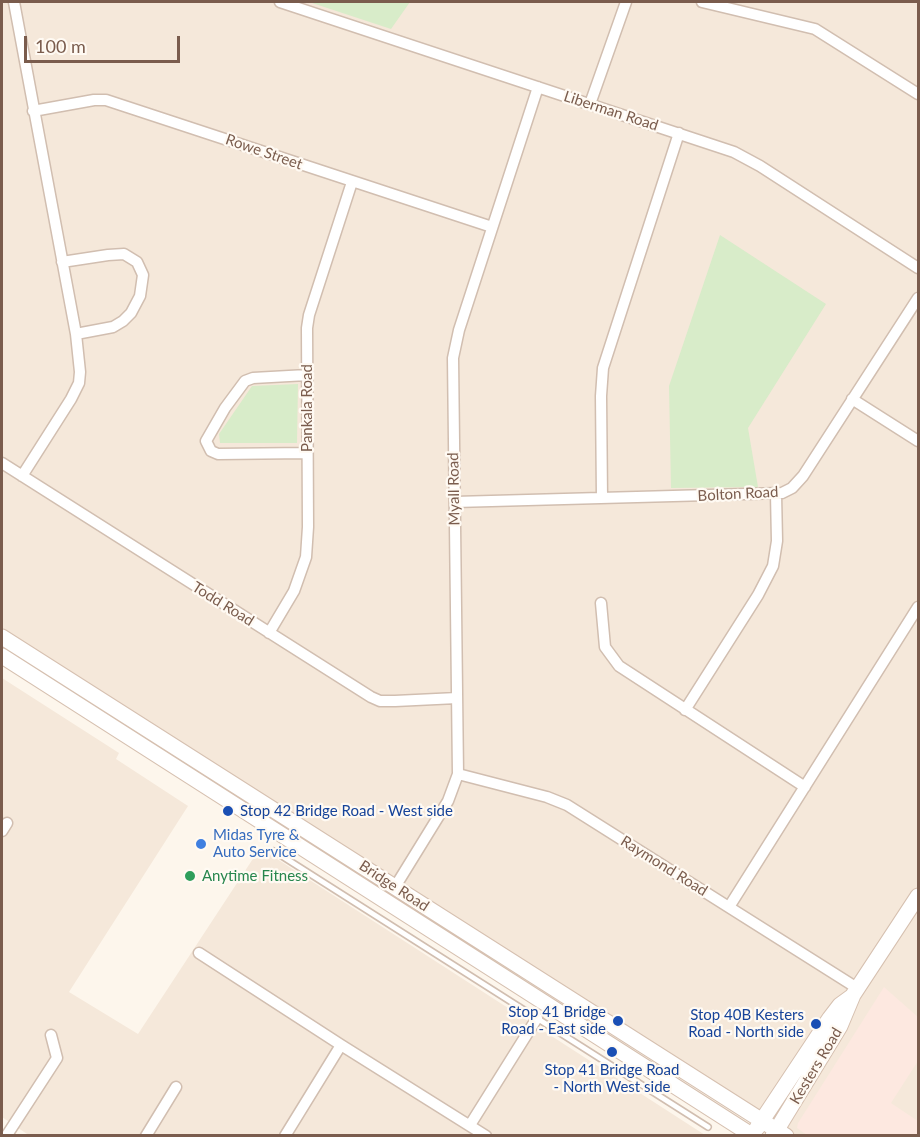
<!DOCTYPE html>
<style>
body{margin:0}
#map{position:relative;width:920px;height:1137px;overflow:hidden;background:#fdf6ec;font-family:Lato,sans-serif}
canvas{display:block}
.frame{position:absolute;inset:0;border:3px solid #7a5c4d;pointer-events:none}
.scale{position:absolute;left:24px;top:36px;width:156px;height:27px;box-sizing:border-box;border:3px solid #7a5c4d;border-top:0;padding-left:8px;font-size:18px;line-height:21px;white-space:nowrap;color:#7a5c4d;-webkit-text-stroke:4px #fffaf3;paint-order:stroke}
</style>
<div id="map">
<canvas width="920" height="1137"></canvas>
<div class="frame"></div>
<div class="scale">100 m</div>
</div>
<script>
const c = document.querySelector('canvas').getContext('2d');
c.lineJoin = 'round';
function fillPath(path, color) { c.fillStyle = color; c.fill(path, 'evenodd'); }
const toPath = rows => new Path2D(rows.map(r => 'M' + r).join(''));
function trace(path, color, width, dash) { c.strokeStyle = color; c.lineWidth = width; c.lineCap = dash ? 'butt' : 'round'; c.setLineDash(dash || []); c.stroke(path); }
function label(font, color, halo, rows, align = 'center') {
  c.font = font + ' Lato,sans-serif'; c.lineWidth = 4.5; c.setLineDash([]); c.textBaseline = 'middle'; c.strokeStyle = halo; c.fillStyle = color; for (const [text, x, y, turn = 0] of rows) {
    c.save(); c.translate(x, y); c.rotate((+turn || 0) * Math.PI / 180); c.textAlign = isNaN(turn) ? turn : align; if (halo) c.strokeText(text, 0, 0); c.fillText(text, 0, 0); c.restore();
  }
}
const residential = toPath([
 [2,2,918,2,918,1135,786,1135,2,637],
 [2,678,119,753,116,759,188,806,69,992,138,1034,260,848,705,1135,30,1136,2,1117]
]);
const commercial = toPath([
 [884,987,918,1017,918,1061,891,1103,918,1121,918,1135,807,1135,797,1128,798,1123]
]);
const green = toPath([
 [309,2,410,2,391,29],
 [720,235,826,304,748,428,758,487,671,488,669,386],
 [298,384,297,443,220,443,219,434,252,386]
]);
const service = toPath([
 [274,851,708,1127]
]);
const minor = toPath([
 [14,2,76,334,80,372,79,383,71,399,22,476],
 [280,2,734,152,760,166,918,268],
 [702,2,815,29,918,94],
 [590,104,626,2],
 [33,111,94,100,106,100,492,227],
 [62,262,108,255,124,254,137,262,143,275,140,296,131,313,123,321,113,327,76,334],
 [307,375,253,378,245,381,225,408,206,441,211,451,218,454,307,453],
 [852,399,918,441],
 [2,463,371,697,380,701,395,701,457,698],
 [602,498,601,396,603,368,679,133],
 [455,502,782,493,792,488,803,476,918,298],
 [601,603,605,647,619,666,805,787],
 [269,633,294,591,306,557,308,527,307,328,309,315,352,182],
 [685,710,758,595,773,566,777,541,776,494],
 [458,774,547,797,567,805,857,988],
 [2,831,7,823],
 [395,887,448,801,458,774,453,358,459,330,538,87],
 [729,907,918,607],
 [199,953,341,1045,486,1136],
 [470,1125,537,1018],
 [7,1135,57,1058,51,1035],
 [146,1136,176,1087],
 [285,1136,341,1045]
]);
const secondary = toPath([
 [2,637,786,1136],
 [2,656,753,1136],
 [757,1128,830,1018,840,1005,851,997],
 [773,1136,840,1026,853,995,918,896]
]);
const markers = [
 [228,811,6,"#1a4fb4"],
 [201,844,6,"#3f7fe0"],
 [190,876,6,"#2e9e5b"],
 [618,1021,6,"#1a4fb4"],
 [816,1024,6,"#1a4fb4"],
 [612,1052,6,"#1a4fb4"]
];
const streetNames = [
 ["Liberman Road",611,111,18],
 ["Rowe Street",264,152,19],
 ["Pankala Road",307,408,-90],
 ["Myall Road",454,489,-91],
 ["Bolton Road",738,494,-3],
 ["Todd Road",223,604,32],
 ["Raymond Road",664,866,32],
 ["Bridge Road",394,886,33],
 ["Kesters Road",816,1066,-59]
];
const transitNames = [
 ["Stop 42 Bridge Road - West side",240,811,"left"],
 ["Stop 41 Bridge",606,1012],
 ["Road - East side",606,1029],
 ["Stop 40B Kesters",804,1015],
 ["Road - North side",804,1032],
 ["Stop 41 Bridge Road",612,1070,"center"],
 ["- North West side",612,1087,"center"]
];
const shopNames = [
 ["Midas Tyre &",213,835],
 ["Auto Service",213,852]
];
const leisureNames = [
 ["Anytime Fitness",202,876]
];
fillPath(residential, '#f5e8da');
fillPath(commercial, '#fde8e0');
fillPath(green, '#d8ecc9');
trace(service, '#d1beb0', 8);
trace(minor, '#d1beb0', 13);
trace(secondary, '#d6c0b0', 17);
trace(service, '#fff', 5);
trace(minor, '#fff', 10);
trace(secondary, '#fff', 15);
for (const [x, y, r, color] of markers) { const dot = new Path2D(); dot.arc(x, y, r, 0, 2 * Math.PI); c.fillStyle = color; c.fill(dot); trace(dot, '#fffaf3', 2); }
label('15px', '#7a5c4d', '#fffaf3', streetNames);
label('15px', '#164399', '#fffaf3', transitNames, 'right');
label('15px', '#366cbe', '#fffaf3', shopNames, 'left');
label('15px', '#27864d', '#fffaf3', leisureNames, 'left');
</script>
